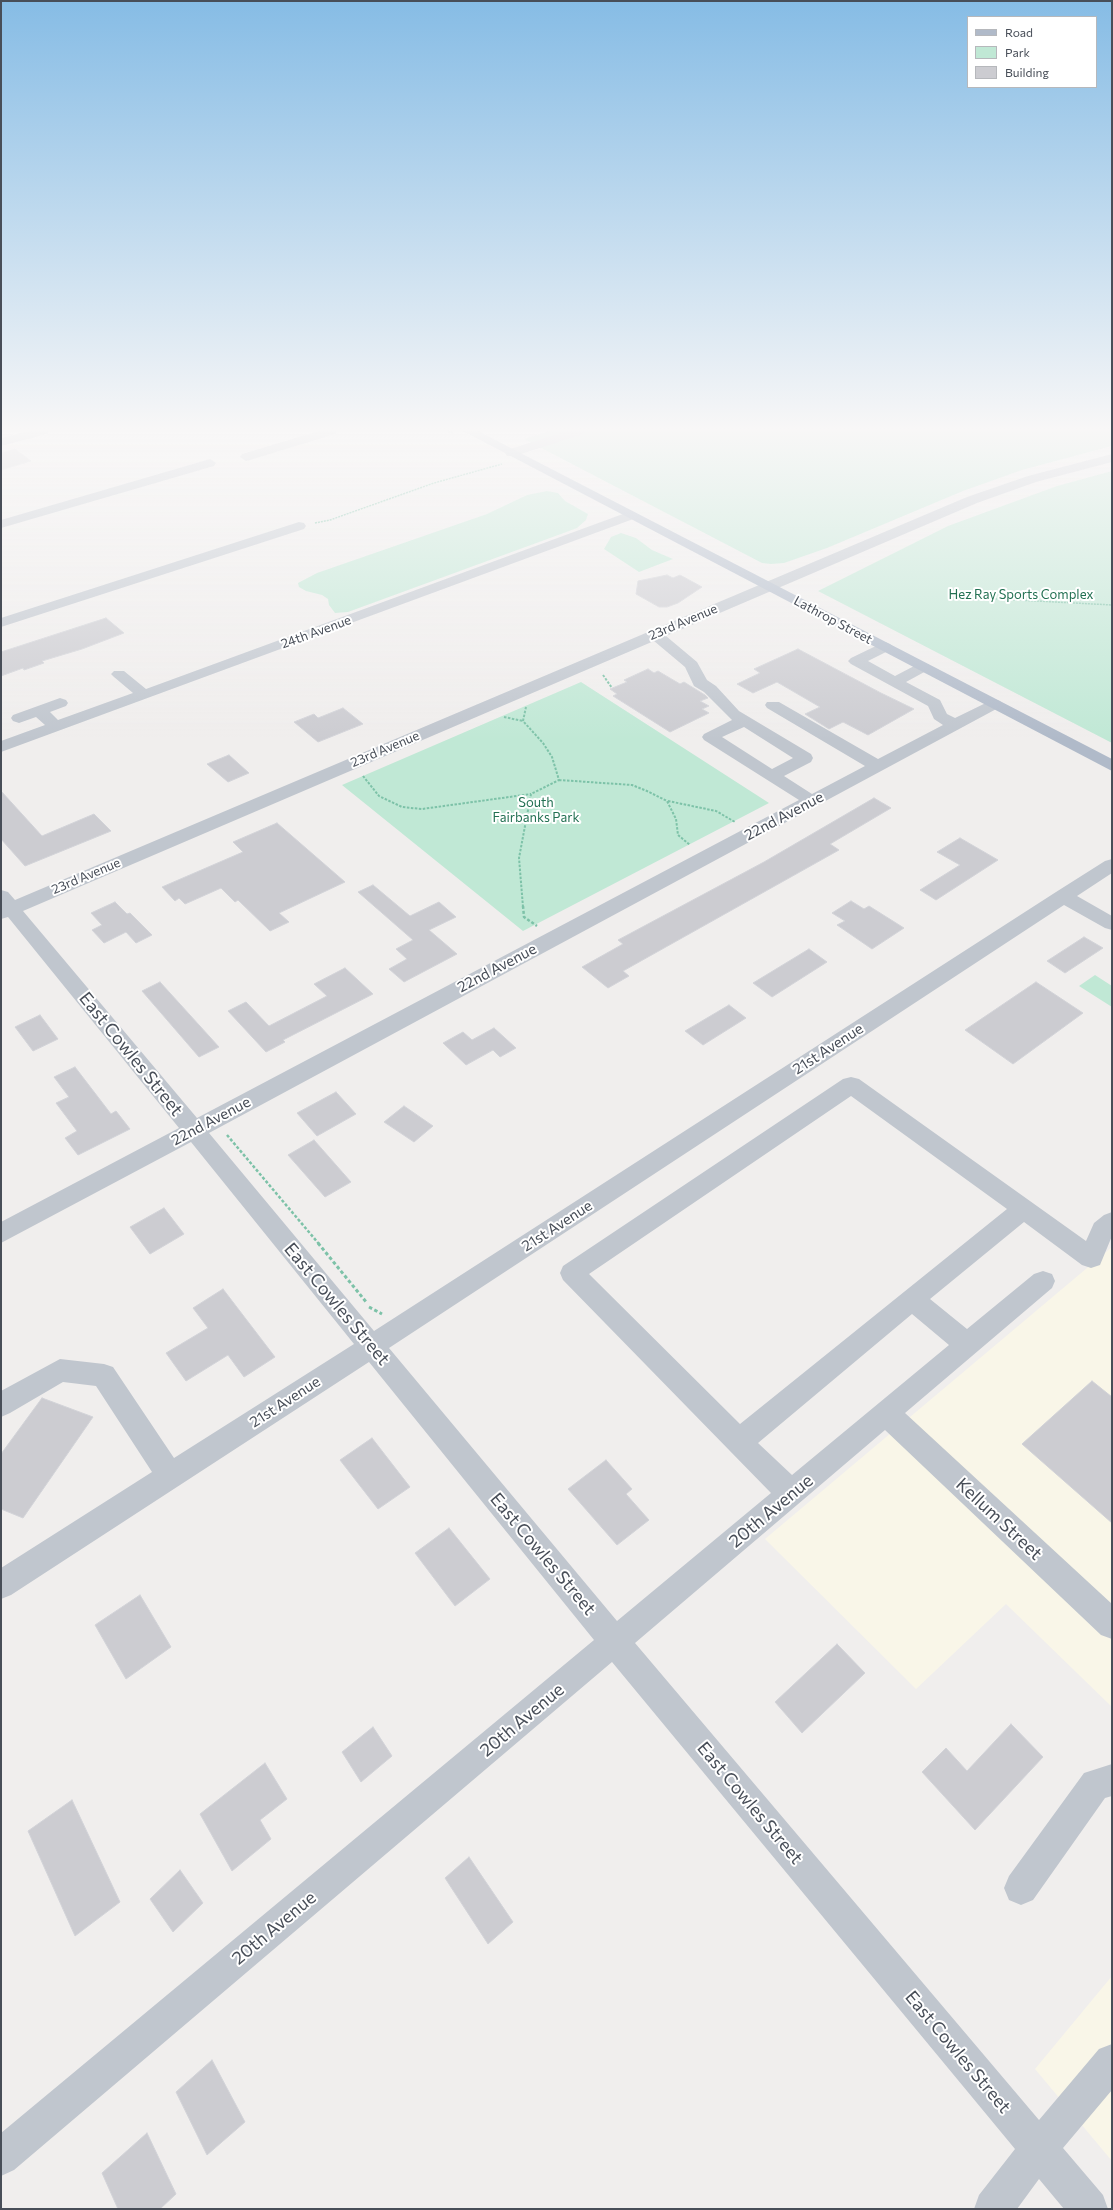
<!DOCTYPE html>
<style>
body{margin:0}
#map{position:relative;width:1113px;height:2210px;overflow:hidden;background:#f0eeed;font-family:Commissioner,sans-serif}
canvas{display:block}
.frame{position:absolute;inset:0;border:2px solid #484e58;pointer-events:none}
.legend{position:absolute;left:967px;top:16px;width:130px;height:72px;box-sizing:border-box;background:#fff;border:1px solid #b6b8bc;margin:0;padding:5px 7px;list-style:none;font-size:12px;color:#484e58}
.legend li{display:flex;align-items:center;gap:8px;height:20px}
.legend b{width:20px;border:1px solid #b6b8bc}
</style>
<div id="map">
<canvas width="1113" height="2210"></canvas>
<div class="frame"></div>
<ul class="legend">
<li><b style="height:5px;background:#b0bac9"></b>Road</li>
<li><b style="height:11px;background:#c0e8d5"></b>Park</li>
<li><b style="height:11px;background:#ccccd1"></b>Building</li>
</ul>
</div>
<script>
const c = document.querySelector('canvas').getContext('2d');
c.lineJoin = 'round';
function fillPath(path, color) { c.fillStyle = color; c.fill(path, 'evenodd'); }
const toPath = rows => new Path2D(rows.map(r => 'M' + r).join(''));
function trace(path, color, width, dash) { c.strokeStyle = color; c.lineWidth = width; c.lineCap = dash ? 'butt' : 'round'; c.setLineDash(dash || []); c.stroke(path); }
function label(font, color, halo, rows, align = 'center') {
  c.font = font + ' Commissioner,sans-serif'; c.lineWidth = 4; c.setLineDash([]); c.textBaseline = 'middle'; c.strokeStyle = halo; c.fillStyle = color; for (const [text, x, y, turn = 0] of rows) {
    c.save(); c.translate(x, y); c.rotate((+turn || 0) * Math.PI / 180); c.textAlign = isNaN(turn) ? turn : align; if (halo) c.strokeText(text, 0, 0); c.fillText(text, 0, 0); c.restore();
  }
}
const commercial = toPath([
 [1112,1247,1112,1707,1006,1604,916,1689,765,1539],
 [1112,1976,1112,2161,1035,2069]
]);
const green = toPath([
 [550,431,1112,431,1112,446,1022,470,963,491,827,548,784,563,771,564,762,563,524,439],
 [1112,471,1112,743,818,591,948,526,1057,486],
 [547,491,558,493,565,501,588,514,586,520,577,528,561,534,348,612,335,613,329,605,328,599,322,595,306,591,299,587,298,583,317,573,487,514,527,495],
 [621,533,636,538,652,550,673,559,639,572,604,549,611,537],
 [581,682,769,803,523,931,342,785],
 [1095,975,1112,986,1112,1007,1079,986]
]);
const building = toPath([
 [15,449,31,461,1,470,1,453,15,449],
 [667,575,673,578,680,575,702,587,678,603,667,607,659,607,636,594,638,581,667,575],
 [106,618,124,633,82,649,42,661,44,663,24,670,23,668,1,676,1,652,106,618],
 [798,649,881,693,914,709,868,735,843,722,829,729,805,714,820,707,777,682,753,693,737,684,760,673,754,669,798,649],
 [648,669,654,673,658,671,680,684,684,682,705,695,708,698,700,701,709,706,702,709,709,713,670,732,613,696,617,694,610,689,627,682,624,680,648,669],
 [343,708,363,724,318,742,294,722,314,714,318,718,343,708],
 [229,755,249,773,228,782,207,764,229,755],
 [1,791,42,836,94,814,111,831,25,866,1,839,1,791],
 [874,798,891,808,830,844,839,850,623,971,629,976,608,988,582,967,623,944,618,940,764,862,874,798],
 [277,823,345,882,279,913,289,922,270,931,238,900,235,902,221,888,185,904,179,898,175,901,162,887,243,852,233,842,277,823],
 [960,838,998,860,936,900,920,890,960,865,937,852,960,838],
 [373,885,410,916,439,902,456,917,429,930,457,954,404,982,389,969,407,959,396,949,413,940,358,892,373,885],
 [851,901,864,909,869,906,904,928,872,949,837,925,845,921,832,913,851,901],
 [115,902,127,914,130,913,152,935,136,943,126,932,104,943,92,930,102,925,91,913,115,902],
 [1084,937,1103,948,1065,973,1047,961,1084,937],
 [809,949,827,962,772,997,753,983,809,949],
 [345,968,373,994,283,1040,285,1042,266,1052,228,1011,246,1002,269,1026,327,996,314,984,345,968],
 [160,982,219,1047,199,1057,142,991,160,982],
 [1036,982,1083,1013,1013,1064,965,1030,1036,982],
 [729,1005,746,1018,703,1045,685,1031,729,1005],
 [40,1015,58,1039,33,1051,15,1027,40,1015],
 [494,1028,516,1048,500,1057,493,1050,466,1065,443,1043,463,1032,472,1040,494,1028],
 [75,1067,111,1114,116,1111,130,1129,78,1155,65,1138,77,1131,56,1103,69,1097,54,1077,75,1067],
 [336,1092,356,1114,317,1136,297,1113,336,1092],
 [404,1106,433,1126,414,1142,384,1122,404,1106],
 [314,1140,351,1182,325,1197,288,1155,314,1140],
 [164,1208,184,1234,150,1254,130,1227,164,1208],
 [223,1289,275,1357,244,1377,228,1355,186,1381,166,1353,208,1328,193,1308,223,1289],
 [1092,1381,1112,1397,1112,1523,1022,1444,1092,1381],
 [42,1398,93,1417,23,1518,1,1509,1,1454,42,1398],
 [372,1438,410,1487,378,1509,340,1460,372,1438],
 [606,1460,632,1489,626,1494,649,1520,617,1545,568,1489,606,1460],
 [449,1528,490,1579,455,1606,415,1553,449,1528],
 [140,1595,171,1647,126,1679,95,1625,140,1595],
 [837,1644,865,1673,802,1733,775,1702,837,1644],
 [1011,1724,1043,1757,975,1830,922,1772,946,1748,967,1771,1011,1724],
 [373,1727,392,1756,361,1782,342,1752,373,1727],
 [265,1763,287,1799,260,1820,271,1839,232,1871,200,1814,265,1763],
 [72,1800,120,1902,75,1936,28,1831,72,1800],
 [469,1857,513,1922,488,1944,445,1878,469,1857],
 [180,1870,203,1903,173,1932,150,1899,180,1870],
 [212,2060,245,2122,207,2155,176,2092,212,2060],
 [147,2133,176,2194,160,2209,118,2209,102,2173,147,2133]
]);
const pathFar3 = toPath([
 [448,431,453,433],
 [315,523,330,520,434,483,502,464],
 [980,598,1112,605]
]);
const pathFar2 = toPath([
 [603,675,612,688],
 [504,717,523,721],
 [363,776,379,796,402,807,422,809,531,794],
 [559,780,632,785,647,791,667,801,676,819,678,835,690,845],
 [668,801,716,811,735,822],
 [523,907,519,858,531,794,559,780,552,757,543,743,523,721,526,707]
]);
const pathFar1 = toPath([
 [523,906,524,917,537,926],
 [227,1135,319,1244]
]);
const path = toPath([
 [318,1243,367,1303],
 [369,1307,382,1314]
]);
const minor = toPath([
 [29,431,49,431,47,434,1,446,1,438,29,431],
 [319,431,337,431,335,434,250,460,246,461,240,457,242,454,319,431],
 [567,431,585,431,583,434,515,456,507,456,505,453,507,450,567,431],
 [1112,454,1112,462,1036,482,977,503,666,636,697,662,707,680,716,686,739,711,811,754,813,758,811,762,784,776,812,794,865,766,767,708,765,705,767,702,779,702,878,759,943,725,934,719,928,706,851,664,848,661,851,658,880,644,885,642,890,644,893,647,890,650,868,661,895,676,918,664,928,664,931,667,928,670,906,682,940,700,947,714,955,718,994,699,1000,701,1002,704,1000,707,209,1133,374,1331,1056,892,1105,861,1112,859,1112,873,1077,896,1112,916,1112,930,1105,928,1064,905,389,1348,617,1621,771,1493,563,1280,560,1273,563,1266,843,1079,851,1077,859,1079,1086,1241,1094,1223,1104,1215,1112,1212,1112,1236,1100,1265,1091,1268,1082,1265,1024,1222,930,1299,967,1329,1034,1274,1043,1271,1052,1274,1055,1281,1052,1288,905,1413,1112,1604,1112,1639,1101,1635,885,1430,635,1643,1039,2120,1099,2049,1112,2044,1112,2090,1063,2148,1103,2195,1108,2209,1064,2209,1039,2179,1017,2209,974,2209,979,2195,1015,2149,612,1662,14,2170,1,2176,1,2133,594,1640,369,1362,11,1595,1,1599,1,1568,152,1472,96,1386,63,1382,10,1413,1,1417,1,1391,60,1359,104,1364,113,1367,174,1458,354,1344,191,1142,1,1243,1,1222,179,1128,8,917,1,919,1,890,8,892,15,900,967,497,1028,476,1112,454],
 [654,641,685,667,694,686,704,692,732,720,704,734,702,737,704,740,799,800,197,1118,23,911,654,641],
 [744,727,793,758,772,769,722,737,744,727],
 [851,1096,1007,1209,740,1424,589,1274,851,1096],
 [912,1314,949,1345,792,1475,758,1443,912,1314],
 [210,459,216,463,214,466,1,528,1,520,210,459],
 [631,511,638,515,636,518,1,752,1,741,45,725,36,717,19,723,13,721,11,718,13,715,60,698,66,700,68,703,66,706,50,712,58,720,133,693,114,677,111,674,114,671,124,671,146,689,631,511],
 [299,522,304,523,306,526,304,529,1,627,1,618,299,522],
 [1112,1764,1112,1796,1105,1798,1033,1900,1021,1905,1009,1900,1004,1888,1009,1876,1084,1773,1112,1764]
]);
const major = toPath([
 [463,431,478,431,1112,759,1112,771,463,431]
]);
const farParknames = [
 ["Hez Ray Sports Complex",1021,595],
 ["South",536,803],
 ["Fairbanks Park",536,818]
];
const farStreetnames = [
 ["Lathrop Street",833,620,28],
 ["23rd Avenue",683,622,-23],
 ["24th Avenue",316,632,-20],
 ["23rd Avenue",385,749,-23],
 ["23rd Avenue",86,876,-23]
];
const streetNames = [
 ["22nd Avenue",784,816,-28],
 ["22nd Avenue",497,968,-28],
 ["21st Avenue",828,1049,-33],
 ["22nd Avenue",211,1121,-28],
 ["21st Avenue",557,1226,-33],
 ["21st Avenue",285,1402,-33]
];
const nearStreetnames = [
 ["East Cowles Street",131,1054,51],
 ["East Cowles Street",337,1304,50],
 ["20th Avenue",771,1511,-40],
 ["Kellum Street",999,1519,43],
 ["East Cowles Street",543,1554,50],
 ["20th Avenue",522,1720,-40],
 ["East Cowles Street",750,1803,50],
 ["20th Avenue",274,1928,-40],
 ["East Cowles Street",958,2052,50]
];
fillPath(commercial, '#f9f6e8');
fillPath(green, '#c0e8d5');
fillPath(building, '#ccccd1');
trace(building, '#d2d3d8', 1);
trace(pathFar3, '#7dc2a8', 1.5, [2, 1]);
trace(pathFar2, '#7dc2a8', 2, [2.5, 1.5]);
trace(pathFar1, '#7dc2a8', 2.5, [3, 2]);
trace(path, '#7dc2a8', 3, [3.5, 2.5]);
fillPath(minor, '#c0c6ce');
fillPath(major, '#b0bac9');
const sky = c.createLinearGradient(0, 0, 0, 740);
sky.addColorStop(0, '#86bce5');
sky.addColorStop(0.58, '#f8f7f7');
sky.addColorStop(1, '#f8f7f700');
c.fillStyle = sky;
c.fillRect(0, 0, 1113, 740);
label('13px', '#227052', '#fff', farParknames);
label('13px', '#484e58', '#fff', farStreetnames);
label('15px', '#484e58', '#fff', streetNames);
label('18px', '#484e58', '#fff', nearStreetnames);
</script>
